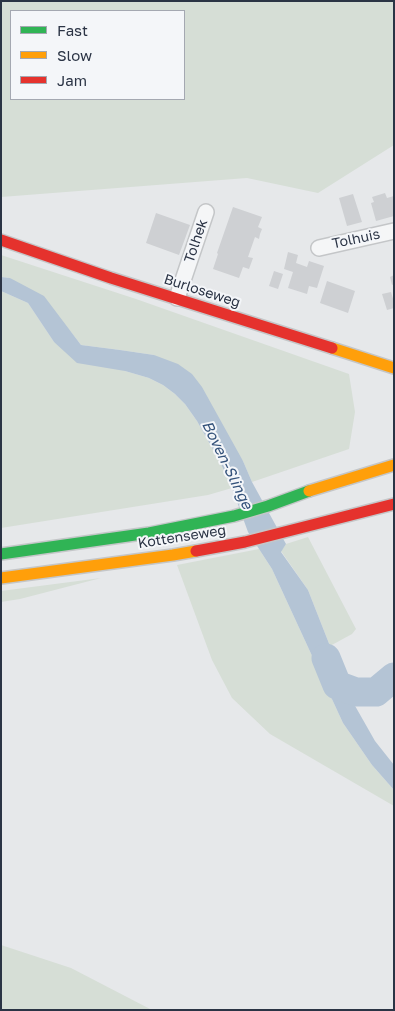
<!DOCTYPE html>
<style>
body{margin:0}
#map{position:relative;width:395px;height:1011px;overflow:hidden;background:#e6e8ea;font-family:"Golos Text",sans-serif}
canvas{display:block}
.frame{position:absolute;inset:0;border:2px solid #2b3445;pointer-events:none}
.legend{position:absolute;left:10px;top:10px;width:175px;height:90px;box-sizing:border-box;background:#f4f6f9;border:1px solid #a4a8b1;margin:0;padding:6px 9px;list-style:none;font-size:15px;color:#2b3445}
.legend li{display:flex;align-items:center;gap:10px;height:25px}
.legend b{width:25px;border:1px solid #a4a8b1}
</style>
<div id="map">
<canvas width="395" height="1011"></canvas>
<div class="frame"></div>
<ul class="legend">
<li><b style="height:6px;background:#30b455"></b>Fast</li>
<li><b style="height:6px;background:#ff9f0a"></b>Slow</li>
<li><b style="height:6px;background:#e5322d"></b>Jam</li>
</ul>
</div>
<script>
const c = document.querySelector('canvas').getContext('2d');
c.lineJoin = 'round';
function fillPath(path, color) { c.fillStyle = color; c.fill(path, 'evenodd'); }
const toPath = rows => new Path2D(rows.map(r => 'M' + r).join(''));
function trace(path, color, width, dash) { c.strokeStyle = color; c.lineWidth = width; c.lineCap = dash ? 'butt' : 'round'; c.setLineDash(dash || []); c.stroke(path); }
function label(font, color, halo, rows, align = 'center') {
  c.font = font + ' "Golos Text",sans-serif'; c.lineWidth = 4; c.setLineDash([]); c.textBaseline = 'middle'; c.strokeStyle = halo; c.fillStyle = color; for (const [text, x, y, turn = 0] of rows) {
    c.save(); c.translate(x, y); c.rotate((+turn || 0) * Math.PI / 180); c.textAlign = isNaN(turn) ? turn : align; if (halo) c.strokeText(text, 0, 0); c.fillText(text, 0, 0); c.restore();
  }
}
const green = toPath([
 [1,1,394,1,394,145,318,193,247,178,1,197],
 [184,11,184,99,11,99,11,11],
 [1,255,136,299,349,374,355,412,349,449,252,482,243,461,154,355,120,350,81,345,71,332,10,278,1,277],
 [1,291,28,303,54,342,125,371,149,378,163,385,175,394,185,404,197,421,221,464,232,488,208,495,1,528],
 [308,537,356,629,352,634,330,646,308,590,281,551,286,544],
 [259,549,272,569,343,723,372,765,394,790,394,806,270,734,232,698,212,660,177,565],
 [101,578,20,599,1,602,1,591],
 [1,945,71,968,152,1010,1,1010]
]);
const water = toPath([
 [1,277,10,278,44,296,81,345,120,350,154,355,178,364,192,374,202,387,243,461,252,482,286,544,281,552,308,590,350,697,375,741,394,765,394,790,372,765,343,723,272,569,248,532,232,488,221,464,197,421,185,404,175,394,163,385,149,378,125,371,77,363,54,342,28,303,1,291]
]);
const river = toPath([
 [326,658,337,685,356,692,376,692,394,677]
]);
const building = toPath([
 [385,193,387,198,394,196,394,216,376,221,371,203,374,202,372,197],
 [353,194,362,222,347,226,339,198],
 [233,207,262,217,258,227,262,229,260,234,259,239,255,237,248,257,253,258,249,269,243,267,239,278,213,269,218,254,217,253],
 [156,213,190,225,179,255,146,243],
 [288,252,298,255,296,263,307,267,309,261,324,266,317,288,309,286,307,294,288,288,293,272,284,269],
 [274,271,283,274,278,289,269,286],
 [394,275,394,284,392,285,390,277],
 [327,281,355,291,348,313,320,303],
 [391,292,394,302,394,308,387,310,382,294]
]);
const street = toPath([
 [319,248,394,231],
 [177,298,206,212]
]);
const fast = toPath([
 [1,554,149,533,234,516,268,506,309,491]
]);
const slow = toPath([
 [332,348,394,368],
 [309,491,394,465],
 [1,578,173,555,196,551]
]);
const jam = toPath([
 [1,240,111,278,332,348],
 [196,551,245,542,394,504]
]);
const streetNames = [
 ["Tolhuis",356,239,-12],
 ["Tolhek",196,241,-71],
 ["Burloseweg",202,291,18],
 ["Kottenseweg",182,537,-9]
];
const waterNames = [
 ["Boven-Slinge",227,465,64]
];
fillPath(green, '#d6ded6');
fillPath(water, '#b4c4d5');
trace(river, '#b4c4d5', 29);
fillPath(building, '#ced0d3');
trace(street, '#c4c6c8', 18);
trace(fast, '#c4c6c8', 14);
trace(slow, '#c4c6c8', 14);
trace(jam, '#c4c6c8', 14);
trace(street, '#f5f6f7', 15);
trace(fast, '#30b455', 11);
trace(slow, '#ff9f0a', 11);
trace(jam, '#e5322d', 11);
label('14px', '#2b3445', '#f4f6f9', streetNames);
label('italic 15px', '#34527a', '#f4f6f9', waterNames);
</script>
